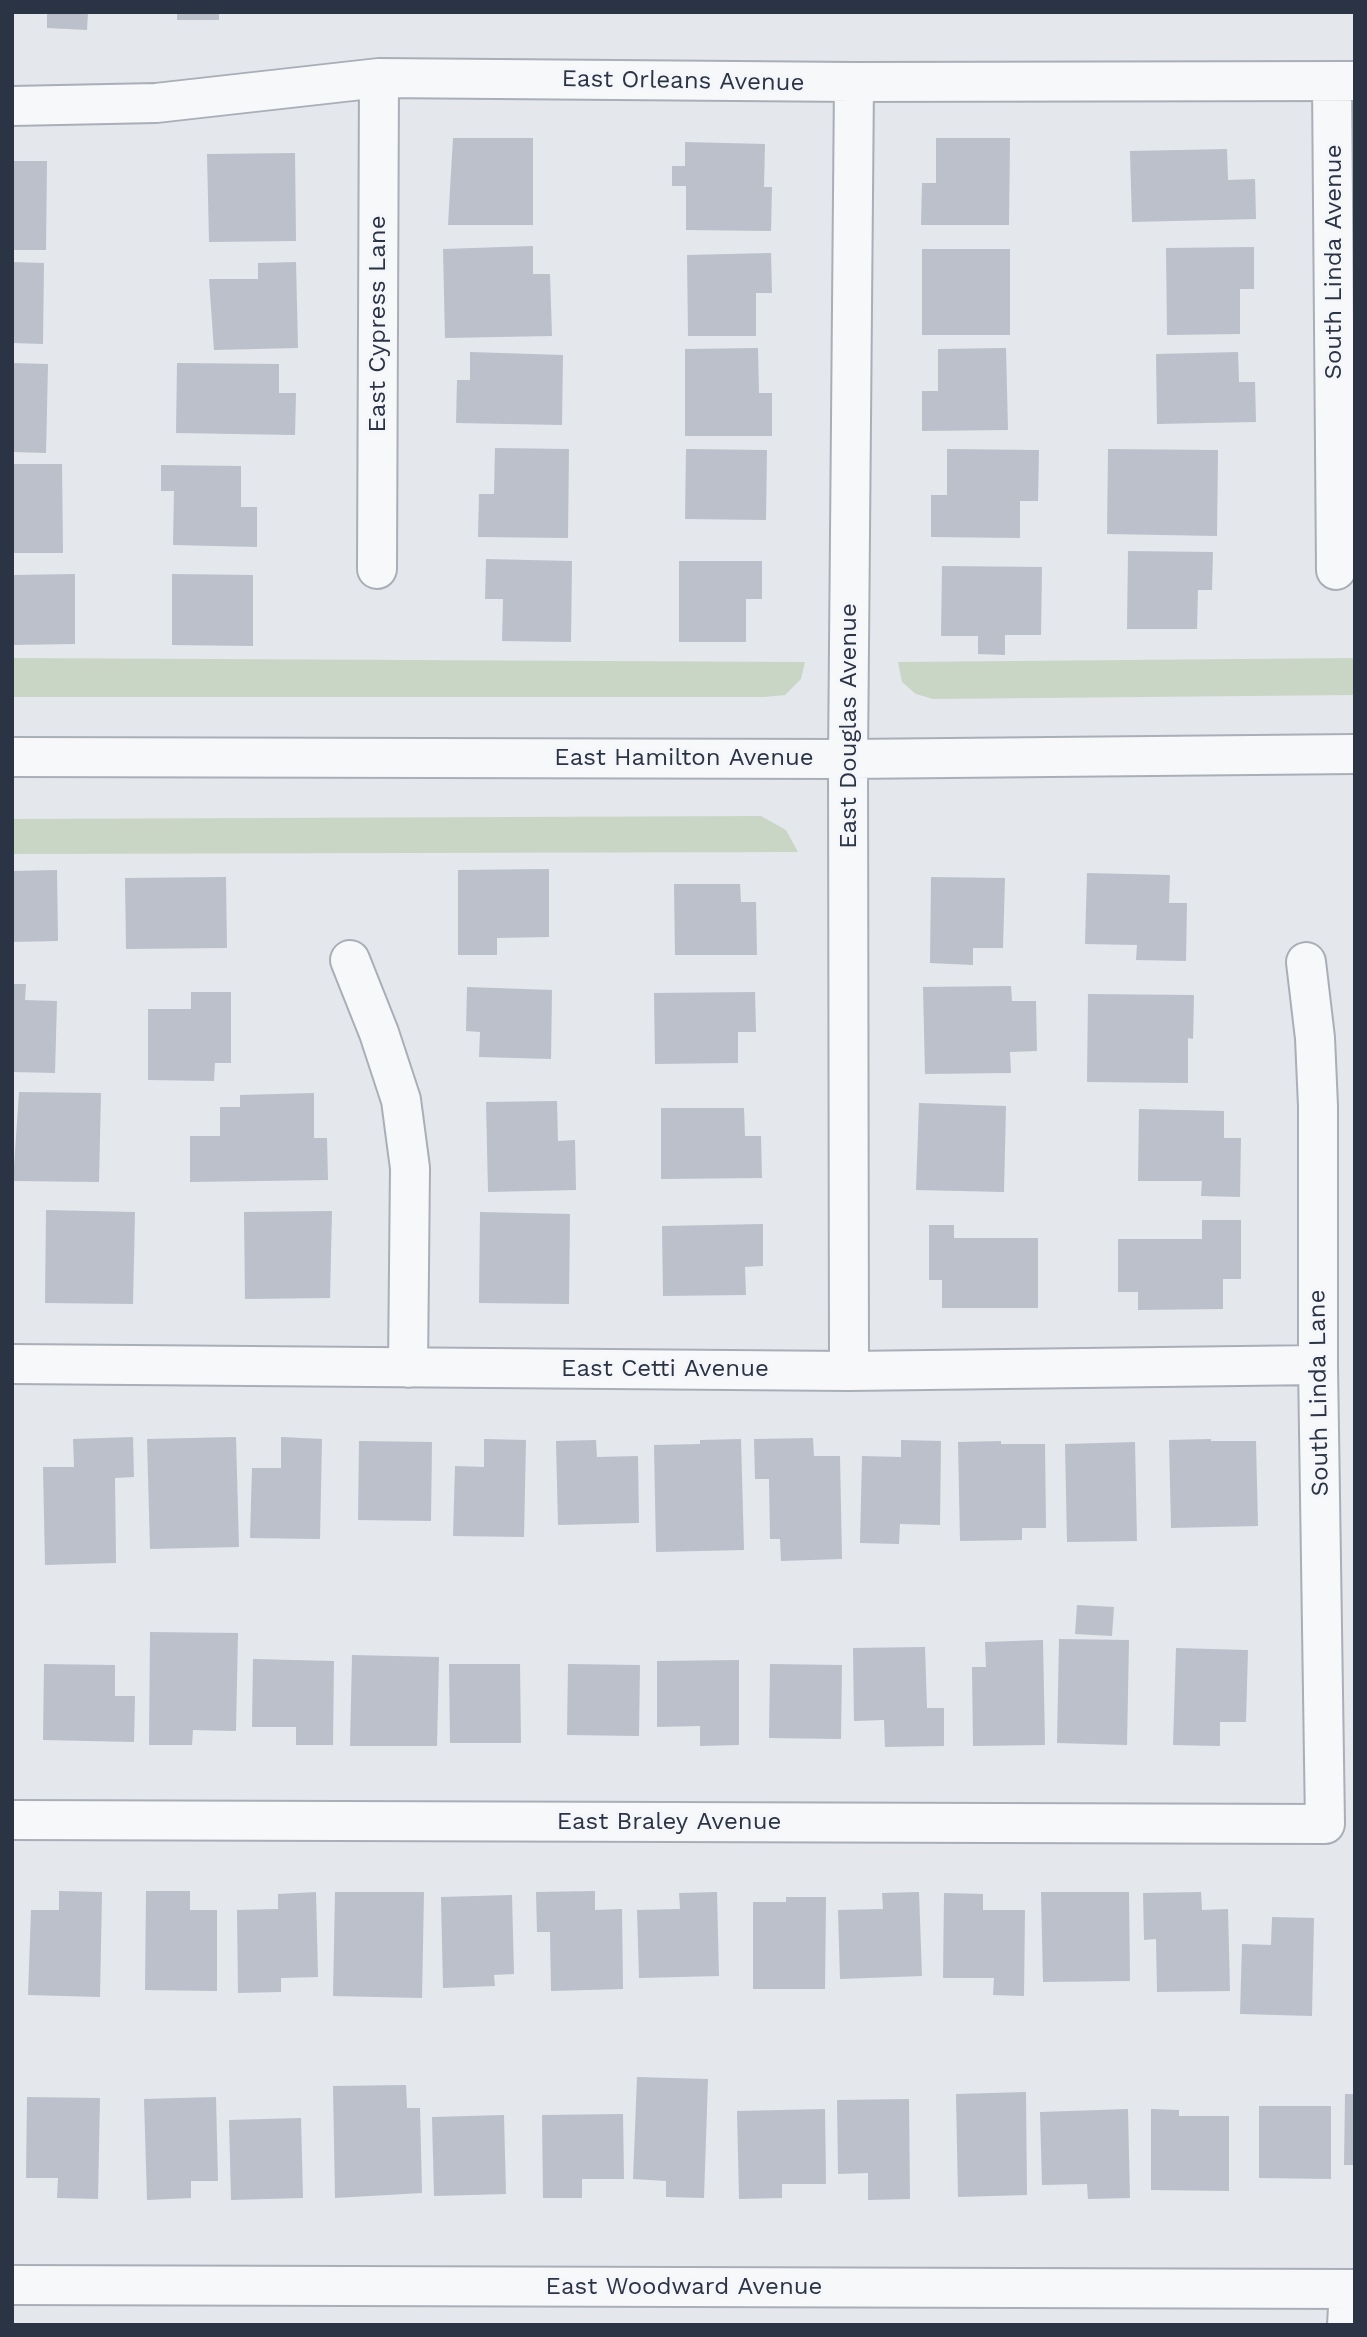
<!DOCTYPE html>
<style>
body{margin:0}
#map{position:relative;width:1367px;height:2337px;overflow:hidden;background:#e4e7ec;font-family:"Work Sans",sans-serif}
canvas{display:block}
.frame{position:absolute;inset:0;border:14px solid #2b3445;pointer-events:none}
</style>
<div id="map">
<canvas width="1367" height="2337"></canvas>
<div class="frame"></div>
</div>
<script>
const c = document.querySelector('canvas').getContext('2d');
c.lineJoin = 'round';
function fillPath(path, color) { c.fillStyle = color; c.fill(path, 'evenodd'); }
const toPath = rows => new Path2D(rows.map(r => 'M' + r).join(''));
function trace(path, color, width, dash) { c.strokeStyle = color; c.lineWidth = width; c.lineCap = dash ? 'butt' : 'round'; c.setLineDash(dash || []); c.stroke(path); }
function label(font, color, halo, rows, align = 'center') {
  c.font = font + ' "Work Sans",sans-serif'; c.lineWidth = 6; c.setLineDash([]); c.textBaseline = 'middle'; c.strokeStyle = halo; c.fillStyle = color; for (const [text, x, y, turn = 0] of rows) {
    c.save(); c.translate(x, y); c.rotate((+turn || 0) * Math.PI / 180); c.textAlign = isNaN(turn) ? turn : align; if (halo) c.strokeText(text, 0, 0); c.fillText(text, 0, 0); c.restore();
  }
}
const green = toPath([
 [12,658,805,662,801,679,785,695,764,697,12,697],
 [1355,658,1355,695,933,699,916,694,902,682,898,662],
 [761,816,786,830,798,852,12,854,12,819]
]);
const building = toPath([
 [47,12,88,12,87,30,47,28],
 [177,12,219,12,219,20,177,20],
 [453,138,533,138,533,225,448,225],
 [936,138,1010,138,1009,225,921,225,922,183,936,183],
 [685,142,765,144,764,187,772,187,771,231,686,230,686,186,672,186,672,166,685,166],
 [1227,149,1228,180,1255,179,1256,219,1132,222,1130,151],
 [295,153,296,241,209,242,207,154],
 [12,161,47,161,46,250,12,250],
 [533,246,533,274,550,274,552,336,445,338,443,249],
 [1254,247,1254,289,1240,289,1240,334,1167,335,1166,248],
 [922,249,1010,249,1010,335,922,335],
 [771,253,772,293,756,293,756,336,688,336,687,255],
 [12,262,44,263,43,344,12,343],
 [296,262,298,348,214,350,209,279,258,279,258,263],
 [758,348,759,393,772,393,772,436,685,436,685,349],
 [1006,348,1008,430,922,431,922,391,938,391,938,349],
 [470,352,563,355,562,425,456,423,457,380,470,380],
 [1238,352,1239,382,1255,382,1256,422,1157,424,1156,354],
 [12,363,48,364,46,453,12,452],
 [177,363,279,364,279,393,296,393,295,435,176,433],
 [495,448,569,449,568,538,478,537,479,494,494,494],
 [686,449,767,450,766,520,685,519],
 [947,449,1039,450,1038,501,1020,501,1020,538,931,537,931,495,947,495],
 [1108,449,1218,450,1217,536,1107,534],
 [12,464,62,464,63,553,12,553],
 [161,465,241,466,241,507,257,507,257,547,173,545,174,491,161,491],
 [1128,551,1213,552,1212,590,1198,590,1197,629,1127,629],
 [486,559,572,561,571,642,502,641,503,599,485,599],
 [679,561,762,561,762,599,746,599,746,642,679,642],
 [942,566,1042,567,1041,635,1005,635,1005,655,978,654,978,636,941,636],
 [75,574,75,644,12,645,12,575],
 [172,574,253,575,253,646,172,645],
 [549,869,549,937,497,938,497,955,458,955,458,870],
 [57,870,58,941,12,942,12,871],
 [1087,873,1170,875,1169,903,1187,903,1186,961,1136,960,1137,945,1085,944],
 [226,877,227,948,126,949,125,878],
 [931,877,1005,878,1003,948,973,948,973,965,930,963],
 [674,884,740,884,741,902,756,902,757,955,675,955],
 [12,984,26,984,25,1000,57,1001,55,1073,12,1072],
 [1011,986,1012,1001,1036,1001,1037,1051,1010,1052,1011,1073,925,1074,923,987],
 [467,987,552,990,551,1059,479,1057,480,1032,466,1031],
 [191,992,231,992,231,1063,215,1063,214,1081,148,1080,148,1009,191,1009],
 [755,992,756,1032,738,1032,738,1063,655,1064,654,993],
 [1088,994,1194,995,1193,1039,1188,1038,1188,1083,1087,1082],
 [19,1092,101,1093,99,1182,13,1181],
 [314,1093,314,1138,327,1138,328,1180,190,1182,190,1136,220,1136,220,1107,240,1107,240,1095],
 [557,1101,558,1141,575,1140,576,1190,488,1192,486,1102],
 [919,1103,1006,1106,1004,1192,916,1190],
 [661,1108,744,1108,745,1136,761,1136,762,1178,661,1179],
 [1139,1109,1224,1111,1224,1138,1241,1138,1240,1197,1201,1196,1202,1181,1138,1181],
 [46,1210,135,1212,133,1304,45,1303],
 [332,1211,330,1298,245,1299,244,1212],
 [480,1212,570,1214,569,1304,479,1303],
 [1202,1220,1241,1220,1241,1279,1223,1279,1223,1309,1138,1310,1138,1292,1118,1292,1118,1239,1202,1239],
 [763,1224,763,1266,745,1267,746,1295,663,1296,662,1226],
 [929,1225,954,1225,954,1238,1038,1238,1038,1308,942,1308,942,1280,929,1280],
 [133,1437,134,1477,115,1478,116,1563,45,1565,43,1467,74,1467,73,1439],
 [236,1437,239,1547,150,1549,147,1439],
 [281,1437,322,1439,320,1539,250,1538,252,1468,281,1468],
 [813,1438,814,1456,840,1456,842,1559,781,1561,780,1539,770,1539,769,1479,755,1479,754,1439],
 [484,1439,526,1440,524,1537,453,1536,455,1466,484,1467],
 [741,1439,744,1550,656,1552,654,1445,700,1444,700,1440],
 [1211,1439,1211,1441,1256,1441,1258,1526,1171,1528,1169,1440],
 [596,1440,597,1457,638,1456,639,1523,558,1525,556,1441],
 [901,1440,941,1441,940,1525,900,1524,899,1544,860,1543,862,1456,901,1457],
 [359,1441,432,1442,431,1521,358,1520],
 [1001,1441,1001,1444,1045,1444,1046,1528,1022,1528,1022,1540,960,1541,958,1442],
 [1135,1442,1137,1541,1067,1542,1065,1444],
 [1077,1605,1114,1607,1112,1636,1075,1634],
 [150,1632,238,1633,236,1731,193,1730,192,1745,149,1745],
 [1059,1639,1129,1640,1127,1745,1057,1743],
 [1043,1640,1045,1745,973,1746,972,1667,986,1667,985,1642],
 [925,1647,927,1708,944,1708,944,1746,885,1747,884,1720,854,1721,853,1648],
 [1176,1648,1248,1650,1246,1722,1220,1722,1220,1746,1173,1745],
 [352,1655,439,1657,437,1746,350,1746],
 [253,1659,334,1661,333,1745,296,1745,296,1727,252,1727],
 [739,1660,739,1745,700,1746,700,1726,657,1727,657,1661],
 [44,1664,115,1665,115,1696,135,1696,134,1742,43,1740],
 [449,1664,520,1664,521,1743,450,1743],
 [568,1664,640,1665,639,1736,567,1735],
 [770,1664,842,1665,841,1739,769,1738],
 [59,1891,102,1892,100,1997,28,1995,31,1910,59,1910],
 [146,1891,190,1891,190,1910,217,1910,217,1991,145,1990],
 [595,1891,595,1910,622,1909,623,1989,551,1991,550,1932,537,1932,536,1892],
 [316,1892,318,1977,281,1978,281,1992,238,1993,237,1910,278,1909,278,1894],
 [335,1892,424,1892,422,1998,333,1996],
 [717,1892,719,1976,639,1978,637,1910,680,1909,679,1893],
 [919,1892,922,1976,840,1979,838,1910,883,1909,882,1893],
 [1041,1892,1129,1892,1130,1981,1043,1982],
 [1201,1892,1202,1910,1228,1909,1230,1991,1157,1992,1156,1939,1144,1940,1143,1893],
 [944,1893,983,1894,983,1910,1025,1910,1024,1996,993,1995,994,1978,943,1978],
 [512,1895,514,1974,494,1975,495,1986,443,1988,441,1897],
 [786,1897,826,1897,825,1989,753,1989,753,1902,786,1902],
 [1272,1917,1314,1918,1312,2016,1240,2014,1242,1944,1271,1945],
 [637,2077,708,2079,704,2198,666,2197,666,2181,633,2179],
 [406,2085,407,2108,420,2108,422,2193,335,2198,333,2086],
 [1026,2092,1027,2195,958,2197,956,2094],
 [1345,2094,1355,2094,1355,2165,1344,2165],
 [27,2097,100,2098,98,2199,57,2198,58,2178,26,2178],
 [216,2097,218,2181,191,2181,191,2198,147,2200,144,2099],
 [909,2099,910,2199,868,2200,868,2173,838,2174,837,2100],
 [1259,2106,1331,2106,1331,2179,1259,2178],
 [825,2109,826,2184,782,2184,782,2198,739,2199,737,2111],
 [1128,2109,1130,2198,1088,2199,1087,2184,1042,2185,1040,2112],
 [1151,2109,1179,2110,1179,2116,1229,2116,1229,2191,1151,2190],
 [623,2114,624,2179,582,2179,582,2198,543,2198,542,2115],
 [504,2115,506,2194,434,2196,432,2117],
 [301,2118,303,2198,231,2200,229,2120]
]);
const minor = toPath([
 [1332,81,1336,570],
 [12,106,156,103,379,78,854,82,1355,81],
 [377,569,379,78],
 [12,757,848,759,1355,754],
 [350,960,379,1033,401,1100,410,1168,408,1368],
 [12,1364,849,1371,1318,1365],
 [849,1371,848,759,854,82],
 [12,1820,1325,1824,1318,1365,1318,1106,1315,1038,1306,962],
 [12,2285,1355,2289],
 [1347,2325,1349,2289]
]);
const streetNames = [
 ["East Orleans Avenue",683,81,1],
 ["South Linda Avenue",1334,262,-90],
 ["East Cypress Lane",378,324,-90],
 ["East Douglas Avenue",849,726,-90],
 ["East Hamilton Avenue",684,758],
 ["East Cetti Avenue",665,1369],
 ["South Linda Lane",1319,1393,-91],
 ["East Braley Avenue",669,1822],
 ["East Woodward Avenue",684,2287]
];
fillPath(green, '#c9d6c5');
fillPath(building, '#bbc0ca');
trace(minor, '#a9aeb7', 42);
trace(minor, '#f7f8fa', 38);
label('24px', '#2b3445', '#f4f6f9', streetNames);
</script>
